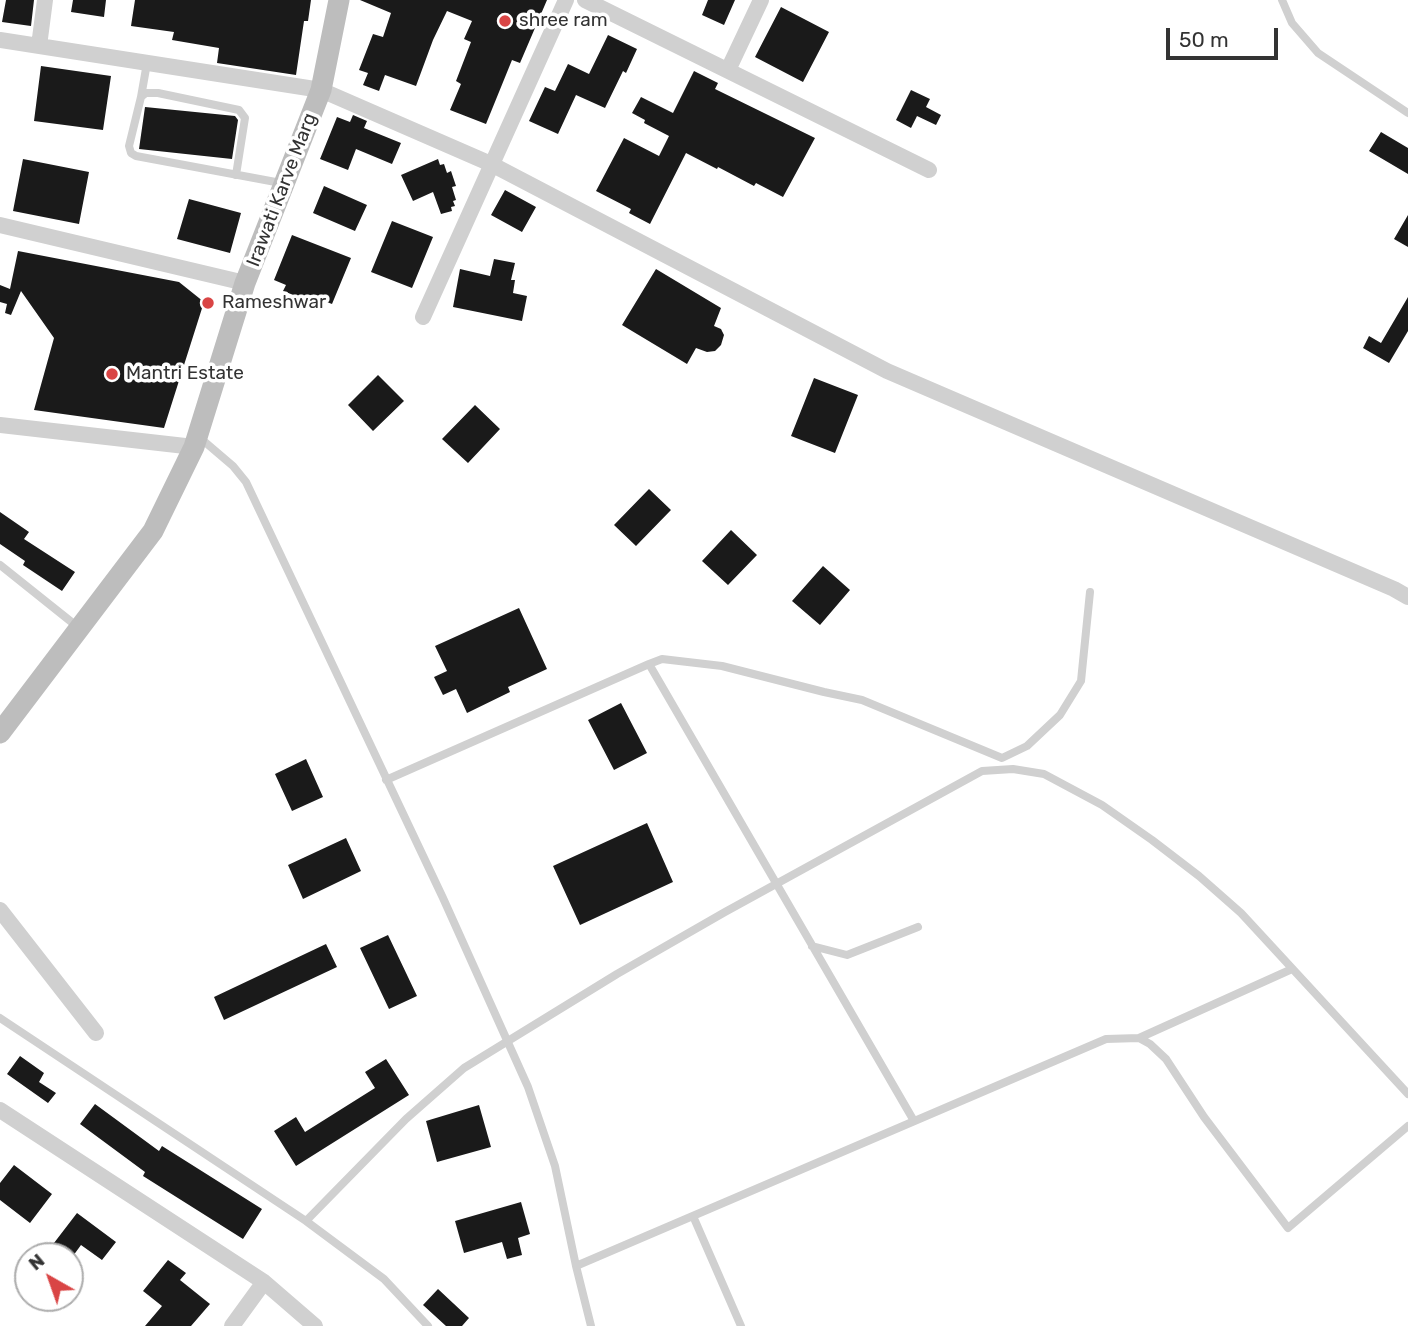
<!DOCTYPE html>
<style>
body{margin:0}
#map{position:relative;width:1408px;height:1326px;overflow:hidden;background:#fff;font-family:Rubik,sans-serif}
canvas{display:block}
.north{position:absolute;left:14px;top:1242px;width:70px;height:70px;box-sizing:border-box;background:#fff;border:2px solid #adadad;border-radius:50%;rotate:320deg;font-size:19px;font-weight:700;line-height:28px;text-align:center;color:#333}
.north::after{content:'';display:block;margin:auto;width:24px;height:32px;background:#d94545;clip-path:polygon(50% 0,100% 100%,50% 72%,0 100%)}
.scale{position:absolute;left:1166px;top:28px;width:112px;height:32px;box-sizing:border-box;border:4px solid #333;border-top:0;padding-left:9px;font-size:21px;line-height:24px;white-space:nowrap;color:#333;-webkit-text-stroke:5px #fff;paint-order:stroke}
</style>
<div id="map">
<canvas width="1408" height="1326"></canvas>
<div class="north">N</div>
<div class="scale">50 m</div>
</div>
<script>
const c = document.querySelector('canvas').getContext('2d');
c.lineJoin = 'round';
function fillPath(path, color) { c.fillStyle = color; c.fill(path, 'evenodd'); }
const toPath = rows => new Path2D(rows.map(r => 'M' + r).join(''));
function trace(path, color, width, dash) { c.strokeStyle = color; c.lineWidth = width; c.lineCap = dash ? 'butt' : 'round'; c.setLineDash(dash || []); c.stroke(path); }
function label(font, color, halo, rows, align = 'center') {
  c.font = font + ' Rubik,sans-serif'; c.lineWidth = 7; c.setLineDash([]); c.textBaseline = 'middle'; c.strokeStyle = halo; c.fillStyle = color; for (const [text, x, y, turn = 0] of rows) {
    c.save(); c.translate(x, y); c.rotate((+turn || 0) * Math.PI / 180); c.textAlign = isNaN(turn) ? turn : align; if (halo) c.strokeText(text, 0, 0); c.fillText(text, 0, 0); c.restore();
  }
}
const building = toPath([
 [6,0,34,0,31,26,2,22],
 [73,0,106,0,104,17,71,12],
 [135,0,311,0,308,21,304,21,296,75,217,63,219,48,172,40,174,32,131,26],
 [360,0,547,0,520,63,512,60,486,124,450,110,461,84,456,81,471,42,464,39,472,21,447,11,433,40,416,86,385,75,379,91,363,85,368,73,359,70,373,34,383,37,391,13],
 [708,0,735,0,724,25,702,15],
 [781,7,829,32,803,82,755,57],
 [608,35,637,49,626,73,623,71,605,108,576,95,558,134,529,121,545,87,555,91,568,64,589,74],
 [41,66,111,76,103,130,34,121],
 [694,71,718,83,715,89,815,138,783,197,756,183,754,186,718,167,717,169,686,153,650,224,629,213,631,209,596,191,624,138,659,156,669,136,644,123,645,120,632,113,641,97,673,113],
 [911,90,930,99,926,107,941,115,936,125,917,116,911,128,896,120],
 [145,107,235,116,238,120,232,159,139,149],
 [353,115,367,121,364,128,401,143,392,164,356,149,348,170,320,159,337,117,350,122],
 [1381,132,1408,148,1408,174,1369,151],
 [23,159,89,172,79,224,13,211],
 [438,159,440,165,444,164,447,173,451,171,456,186,452,187,456,200,453,201,455,206,451,207,452,211,441,214,433,192,413,201,401,175],
 [324,186,367,205,355,231,313,213],
 [505,190,536,207,522,232,491,215],
 [189,199,241,213,230,253,177,239],
 [1408,215,1408,247,1394,239],
 [392,221,433,237,412,288,371,272],
 [292,235,351,258,332,304,319,299,317,304,283,291,286,285,274,280],
 [18,251,179,282,204,302,164,428,34,410,54,338,21,291,11,315,5,313,7,304,0,302,0,285,10,289],
 [494,259,515,263,511,280,515,280,513,293,527,296,522,321,453,307,460,269,490,276],
 [656,269,721,308,714,326,721,329,724,335,721,345,715,351,707,352,696,348,687,364,622,325],
 [1408,297,1408,331,1389,363,1363,348,1369,336,1381,343],
 [378,375,404,401,373,431,348,405],
 [814,378,858,395,835,453,791,436],
 [475,405,500,429,468,463,442,439],
 [649,489,671,510,636,546,614,525],
 [0,512,29,532,24,539,75,572,62,591,23,565,25,561,0,544],
 [731,530,757,555,728,585,702,561],
 [823,566,850,590,820,625,792,601],
 [519,608,547,669,508,687,510,692,467,713,456,689,443,695,434,677,447,671,435,646],
 [621,703,647,753,614,770,588,720],
 [306,759,323,797,292,811,275,774],
 [647,823,673,882,580,925,553,866],
 [346,838,361,871,303,899,288,865],
 [388,935,417,996,389,1009,360,948],
 [326,944,337,967,224,1020,214,997],
 [20,1056,44,1073,39,1082,56,1093,48,1103,7,1074],
 [386,1059,409,1095,296,1166,274,1131,296,1117,305,1132,375,1088,365,1072],
 [95,1104,159,1151,162,1146,262,1209,243,1239,143,1176,145,1172,80,1124],
 [479,1105,491,1147,437,1162,426,1121],
 [14,1165,52,1194,30,1223,0,1200,0,1183],
 [521,1202,530,1234,518,1238,522,1255,507,1259,502,1242,464,1253,455,1221],
 [77,1213,116,1242,102,1260,81,1245,73,1256,44,1256],
 [168,1260,186,1273,180,1280,210,1304,191,1326,145,1326,162,1306,143,1291],
 [438,1289,469,1318,462,1326,446,1326,423,1305]
]);
const lane = toPath([
 [1282,0,1292,23,1318,53,1408,113],
 [141,97,147,63],
 [236,175,245,118,239,110,158,93,146,93,141,97,129,146,131,153,136,156,281,183],
 [199,437,233,466,246,482,443,898,528,1087,555,1166,576,1266,591,1326],
 [0,565,79,628],
 [649,664,662,659,722,666,824,692,862,700,1002,758,1027,746,1060,715,1081,681,1090,592],
 [386,780,649,664,914,1121],
 [812,946,847,955,918,927],
 [0,1018,306,1221,384,1279,428,1326],
 [1139,1038,1292,969],
 [693,1216,741,1326],
 [306,1221,406,1119,464,1068,617,974,725,912,982,771,1013,769,1044,774,1102,805,1152,840,1199,876,1241,913,1408,1094],
 [576,1266,1106,1039,1139,1038,1150,1044,1166,1059,1204,1117,1288,1228,1408,1126]
]);
const street = toPath([
 [585,0,929,170],
 [0,40,321,90,491,164,887,371,1394,589,1408,597],
 [39,46,45,0],
 [728,70,761,0],
 [0,225,245,283],
 [423,317,566,0],
 [0,425,194,447],
 [0,910,96,1033],
 [0,1110,264,1282,315,1326],
 [232,1326,264,1282]
]);
const secondary = toPath([
 [0,733,153,531,194,447,245,283,321,90,339,0]
]);
const markers = [
 [505,21,7,"#d94545"],
 [208,303,7,"#d94545"],
 [112,374,7,"#d94545"]
];
const poiNames = [
 ["shree ram",519,21],
 ["Rameshwar",222,303],
 ["Mantri Estate",126,374]
];
const streetNames = [
 ["Irawati Karve Marg",282,190,-69]
];
fillPath(building, '#1a1a1a');
trace(lane, '#d0d0d0', 8);
trace(street, '#d0d0d0', 16);
trace(secondary, '#bdbdbd', 21);
for (const [x, y, r, color] of markers) { const dot = new Path2D(); dot.arc(x, y, r, 0, 2 * Math.PI); c.fillStyle = color; c.fill(dot); trace(dot, '#fff', 2.5); }
label('19px', '#333', '#fff', poiNames, 'left');
label('19px', '#333', '#fff', streetNames);
</script>
